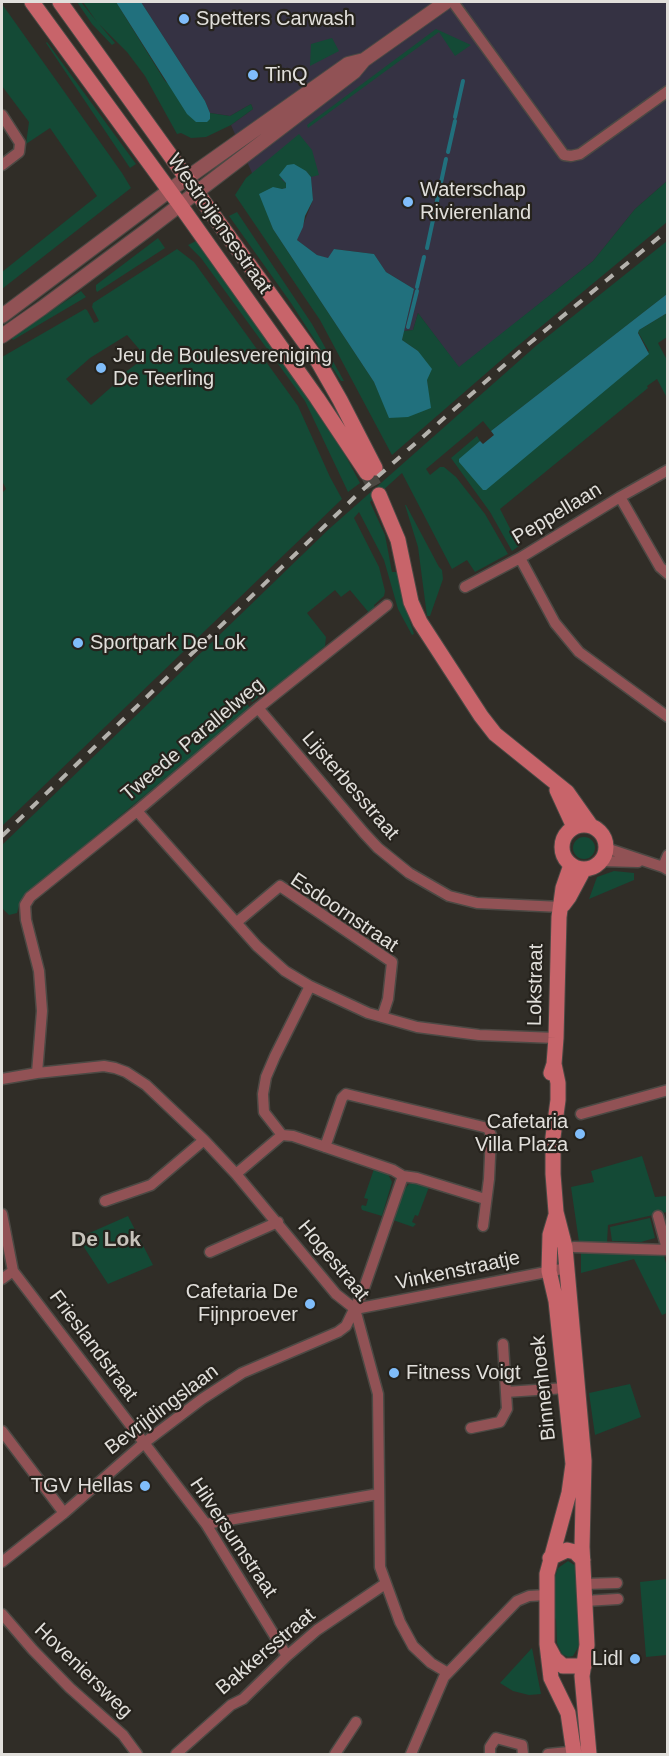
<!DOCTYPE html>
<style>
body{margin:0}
#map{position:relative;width:669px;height:1756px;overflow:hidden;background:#302d27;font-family:Arial,sans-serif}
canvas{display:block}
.frame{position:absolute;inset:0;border:3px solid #e1dfdb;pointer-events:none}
</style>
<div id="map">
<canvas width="669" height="1756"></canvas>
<div class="frame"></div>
</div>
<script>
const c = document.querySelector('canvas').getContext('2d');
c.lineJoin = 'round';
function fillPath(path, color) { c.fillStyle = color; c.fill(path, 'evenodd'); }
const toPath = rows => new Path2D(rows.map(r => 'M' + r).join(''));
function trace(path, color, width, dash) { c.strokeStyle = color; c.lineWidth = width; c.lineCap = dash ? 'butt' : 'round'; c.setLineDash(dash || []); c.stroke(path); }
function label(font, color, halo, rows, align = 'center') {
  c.font = font + ' Arial,sans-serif'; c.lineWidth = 4.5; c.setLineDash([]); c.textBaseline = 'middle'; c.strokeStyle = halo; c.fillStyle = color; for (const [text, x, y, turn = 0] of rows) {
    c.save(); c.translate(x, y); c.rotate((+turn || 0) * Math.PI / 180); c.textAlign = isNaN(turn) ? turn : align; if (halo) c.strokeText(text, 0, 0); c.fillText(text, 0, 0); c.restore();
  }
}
const commercial = toPath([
 [141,2,667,2,667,181,635,209,593,261,459,368,418,313,413,330,404,331,414,289,386,272,374,254,335,249,329,259,317,255,297,240,313,200,311,177,306,171,286,183,286,188,282,189,259,183,252,173,231,125,253,109,251,104,230,116,210,113,205,101]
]);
const green = toPath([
 [77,2,81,2,97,22,83,2,116,2,165,81,210,119,210,113,230,116,251,104,253,109,231,125,206,137,191,138,181,133,177,134,145,76,127,52,99,24,115,43,112,45,92,24],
 [2,4,122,173,131,188,2,289,2,272,97,196,50,128,26,144,29,122,2,86],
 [436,29,471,45,455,56,439,32,308,128,307,125],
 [332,38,339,51,310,66,311,44],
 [47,42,136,164,130,168,46,43],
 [299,134,312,150,319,175,311,177,306,171,281,179,286,183,286,188,282,189,265,206,273,229,374,382,390,418,430,408,427,380,418,351,402,340,404,331,413,330,418,313,459,367,593,261,635,209,667,181,667,222,514,349,392,455,320,320,235,195,246,178],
 [237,212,312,324,344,381,341,381,291,303,229,216],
 [158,238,165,248,97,292,96,290,96,285],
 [198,240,335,436,360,483,348,492,305,401,201,258,188,245],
 [667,241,667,294,491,431,483,421,426,469,430,475,440,467,444,467,456,477,485,514,508,554,475,572,467,560,452,569,402,473,370,502,385,535,392,572,400,572,406,609,414,634,412,635,398,609,384,560,359,512,354,518,379,567,385,591,384,596,374,605,375,609,370,614,350,590,341,597,335,590,307,613,326,637,325,646,263,698,261,695,252,702,247,695,243,698,250,708,31,890,20,902,17,913,9,915,2,908,2,845,329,529,537,345],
 [177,249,194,262,298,406,330,477,342,499,2,826,2,493,6,489,2,481,2,357,85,309,87,310,94,323,99,321,92,307,93,303],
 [127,335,146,357,124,373,125,375,91,405,66,379,90,358],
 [81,291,86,297,13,340,11,337],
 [667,313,667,337,658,343,667,360,667,398,657,379,647,386,648,388,500,509,519,546,512,551,490,512,451,458,477,436,480,441,460,459,649,351,638,332,639,330],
 [405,505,406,505,439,567,442,570,443,579,430,616,427,616,418,547],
 '573 848a11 11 0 1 1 22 0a11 11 0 1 1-22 0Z',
 [614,871,634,873,634,880,589,899,597,877],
 [642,1156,655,1197,667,1196,667,1212,608,1225,607,1243,579,1242,571,1187,594,1182,591,1171],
 [374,1169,388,1174,392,1182,382,1216,362,1210,361,1207,362,1205,366,1206,368,1199,364,1198],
 [415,1183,429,1187,418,1216,415,1215,412,1222,416,1224,413,1227,393,1220,402,1192,409,1184],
 [128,1216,153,1265,108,1284,78,1238],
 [650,1218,655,1238,641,1242,612,1241,610,1227],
 [581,1251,663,1252,667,1267,667,1313,662,1315,634,1259,581,1273],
 [630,1384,641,1417,595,1435,589,1393],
 [568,1561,576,1566,580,1644,573,1656,568,1657,562,1654,557,1643,556,1620,551,1612,552,1586,558,1568],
 [667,1579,667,1655,646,1657,640,1582],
 [532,1648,541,1694,529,1695,513,1691,500,1683]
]);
const water = toPath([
 [116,2,141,2,205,101,210,113,210,119,207,122,196,122,187,114],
 [294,164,306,171,311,177,313,200,305,216,303,227,297,240,317,255,328,258,334,249,374,254,386,272,414,289,402,340,418,351,432,369,427,380,431,408,408,417,389,418,374,382,273,229,259,194,273,187,282,189,286,188,286,183,279,175,287,165],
 [667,294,667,313,639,330,638,333,649,354,486,490,483,490,459,462,459,459,480,441,483,444,494,435,491,431]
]);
const stream = toPath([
 [455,117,463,81],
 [448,152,455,121],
 [427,248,446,159],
 [417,287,424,257],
 [408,327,417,291]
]);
const secondaryTunnel = toPath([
 [367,473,379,495]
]);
const minor = toPath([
 [453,2,564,155,571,156,580,154,668,91],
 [2,115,20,143,19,152,2,165],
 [620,497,660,567,668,574],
 [520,558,555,623,579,652,668,717],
 [465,587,520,558,620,497,668,470],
 [258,708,364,833,378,848,409,873,449,896,477,903,561,907],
 [137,811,257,946,285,971,310,986,368,1013,417,1027,479,1035,556,1038],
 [606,848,663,867,668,870],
 [601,861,638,862],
 [663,867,668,855],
 [237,922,280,886,392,962,388,999,382,1017],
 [37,1073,104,1066,115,1068,126,1072,146,1085,204,1140,236,1174,336,1294,355,1309,378,1394,380,1567,400,1622,413,1646,431,1663,448,1673],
 [2,1079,37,1073,42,1011,39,971,26,920,25,905,30,897,137,811,258,708,387,605],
 [581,1114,668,1090],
 [282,1135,264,1112,263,1094,266,1077,275,1056,310,986],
 [325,1147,342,1098,346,1094,488,1128,491,1135,489,1179,483,1226],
 [236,1174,282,1135,293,1136,393,1170,403,1176,417,1178,485,1199],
 [105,1201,151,1185,204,1140],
 [2,1214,13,1271,206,1524,287,1656],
 [658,1216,667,1249],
 [574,1247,668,1250],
 [210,1252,278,1222],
 [2,1279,13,1271],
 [355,1309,567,1268],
 [506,1392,566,1388],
 [471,1428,500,1422,507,1409,503,1344],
 [2,1431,64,1513],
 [206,1524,378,1494],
 [2,1562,64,1513,144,1443,202,1399,242,1373,338,1332,346,1326,363,1291,403,1176],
 [584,1584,617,1583],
 [585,1601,618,1599],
 [2,1614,33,1650,70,1688,123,1735,137,1754],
 [176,1754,231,1705,243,1699,287,1656,317,1630,385,1584],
 [335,1754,356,1722],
 [411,1754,444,1677,517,1601,529,1596,546,1595],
 [490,1754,490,1747,496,1738,522,1745,523,1754],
 [548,1754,579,1751]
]);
const tertiary = toPath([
 [2,316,170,190,348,64,364,60],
 [2,336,42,308,147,230,354,72,364,60,446,2]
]);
const secondary = toPath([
 [32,2,180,205,317,398,367,473],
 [60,2,316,358,340,400,375,468],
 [379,495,398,540,411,602,420,622,481,716,495,734,567,792,591,826],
 [557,790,574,827],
 '562 847a22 22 0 1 1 44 0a22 22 0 1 1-44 0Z',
 [563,905,569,897,584,869],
 [554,1064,558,1083,558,1100,553,1137,553,1174,556,1212,565,1247,584,1461,582,1547,587,1645,582,1676,589,1754],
 [551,1073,554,1064,556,1038,559,917,563,888,571,865],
 [556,1215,550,1235,549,1271,556,1301,573,1464,569,1493,547,1574,547,1644,551,1678,568,1713,574,1754],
 [550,1558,567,1550,575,1552,583,1560],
 [548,1646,555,1659,563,1666,584,1666]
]);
const rail = toPath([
 [2,836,359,493,525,347,668,230]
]);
const markers = [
 [184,19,6,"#80bdfa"],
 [253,75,6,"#80bdfa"],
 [408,202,6,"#80bdfa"],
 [101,368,6,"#80bdfa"],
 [78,643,6,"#80bdfa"],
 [580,1134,6,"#80bdfa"],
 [310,1304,6,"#80bdfa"],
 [394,1373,6,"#80bdfa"],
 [145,1486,6,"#80bdfa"],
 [635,1659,6,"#80bdfa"]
];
const poiNames = [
 ["Spetters Carwash",196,19],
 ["TinQ",265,75],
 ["Waterschap",420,190],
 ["Rivierenland",420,213],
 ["Jeu de Boulesvereniging",113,356],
 ["De Teerling",113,379],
 ["Sportpark De Lok",90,643],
 ["Cafetaria",568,1122,"right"],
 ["Villa Plaza",568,1145,"right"],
 ["Cafetaria De",298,1292,"right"],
 ["Fijnproever",298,1315,"right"],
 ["Fitness Voigt",406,1373],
 ["TGV Hellas",133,1486,"right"],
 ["Lidl",623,1659,"right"]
];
const streetNames = [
 ["Westroijensestraat",219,224,55],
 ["Peppellaan",557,514,-31],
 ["Tweede Parallelweg",193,740,-40],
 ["Lijsterbesstraat",350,786,49],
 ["Esdoornstraat",344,913,34],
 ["Lokstraat",536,985,-89],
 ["Hogestraat",333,1261,50],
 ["Vinkenstraatje",458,1271,-12],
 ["Frieslandstraat",93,1346,53],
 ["Binnenhoek",544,1388,-96],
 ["Bevrijdingslaan",162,1410,-37],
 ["Hilversumstraat",233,1538,56],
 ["Bakkersstraat",266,1652,-40],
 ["Hoveniersweg",83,1671,44]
];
const neighbourhoodNames = [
 ["De Lok",106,1240]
];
fillPath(commercial, '#353243');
fillPath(green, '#144a36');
fillPath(water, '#21707d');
trace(stream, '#21707d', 4);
trace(secondaryTunnel, '#4b4842', 15, [15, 8]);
trace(minor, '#4c4944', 13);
trace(tertiary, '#4c4944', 16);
trace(secondary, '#4c4944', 17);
trace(minor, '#915255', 10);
trace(tertiary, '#915255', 14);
trace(secondary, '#c8646a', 15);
trace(rail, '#b4b2ad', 4, [10, 10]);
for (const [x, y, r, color] of markers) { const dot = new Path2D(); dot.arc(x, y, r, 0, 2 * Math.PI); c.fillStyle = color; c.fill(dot); trace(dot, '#26231d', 2); }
label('20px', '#e1dfdb', '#26231d', poiNames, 'left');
label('20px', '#e1dfdb', '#26231d', streetNames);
label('bold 21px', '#c7c3bb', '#26231d', neighbourhoodNames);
</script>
